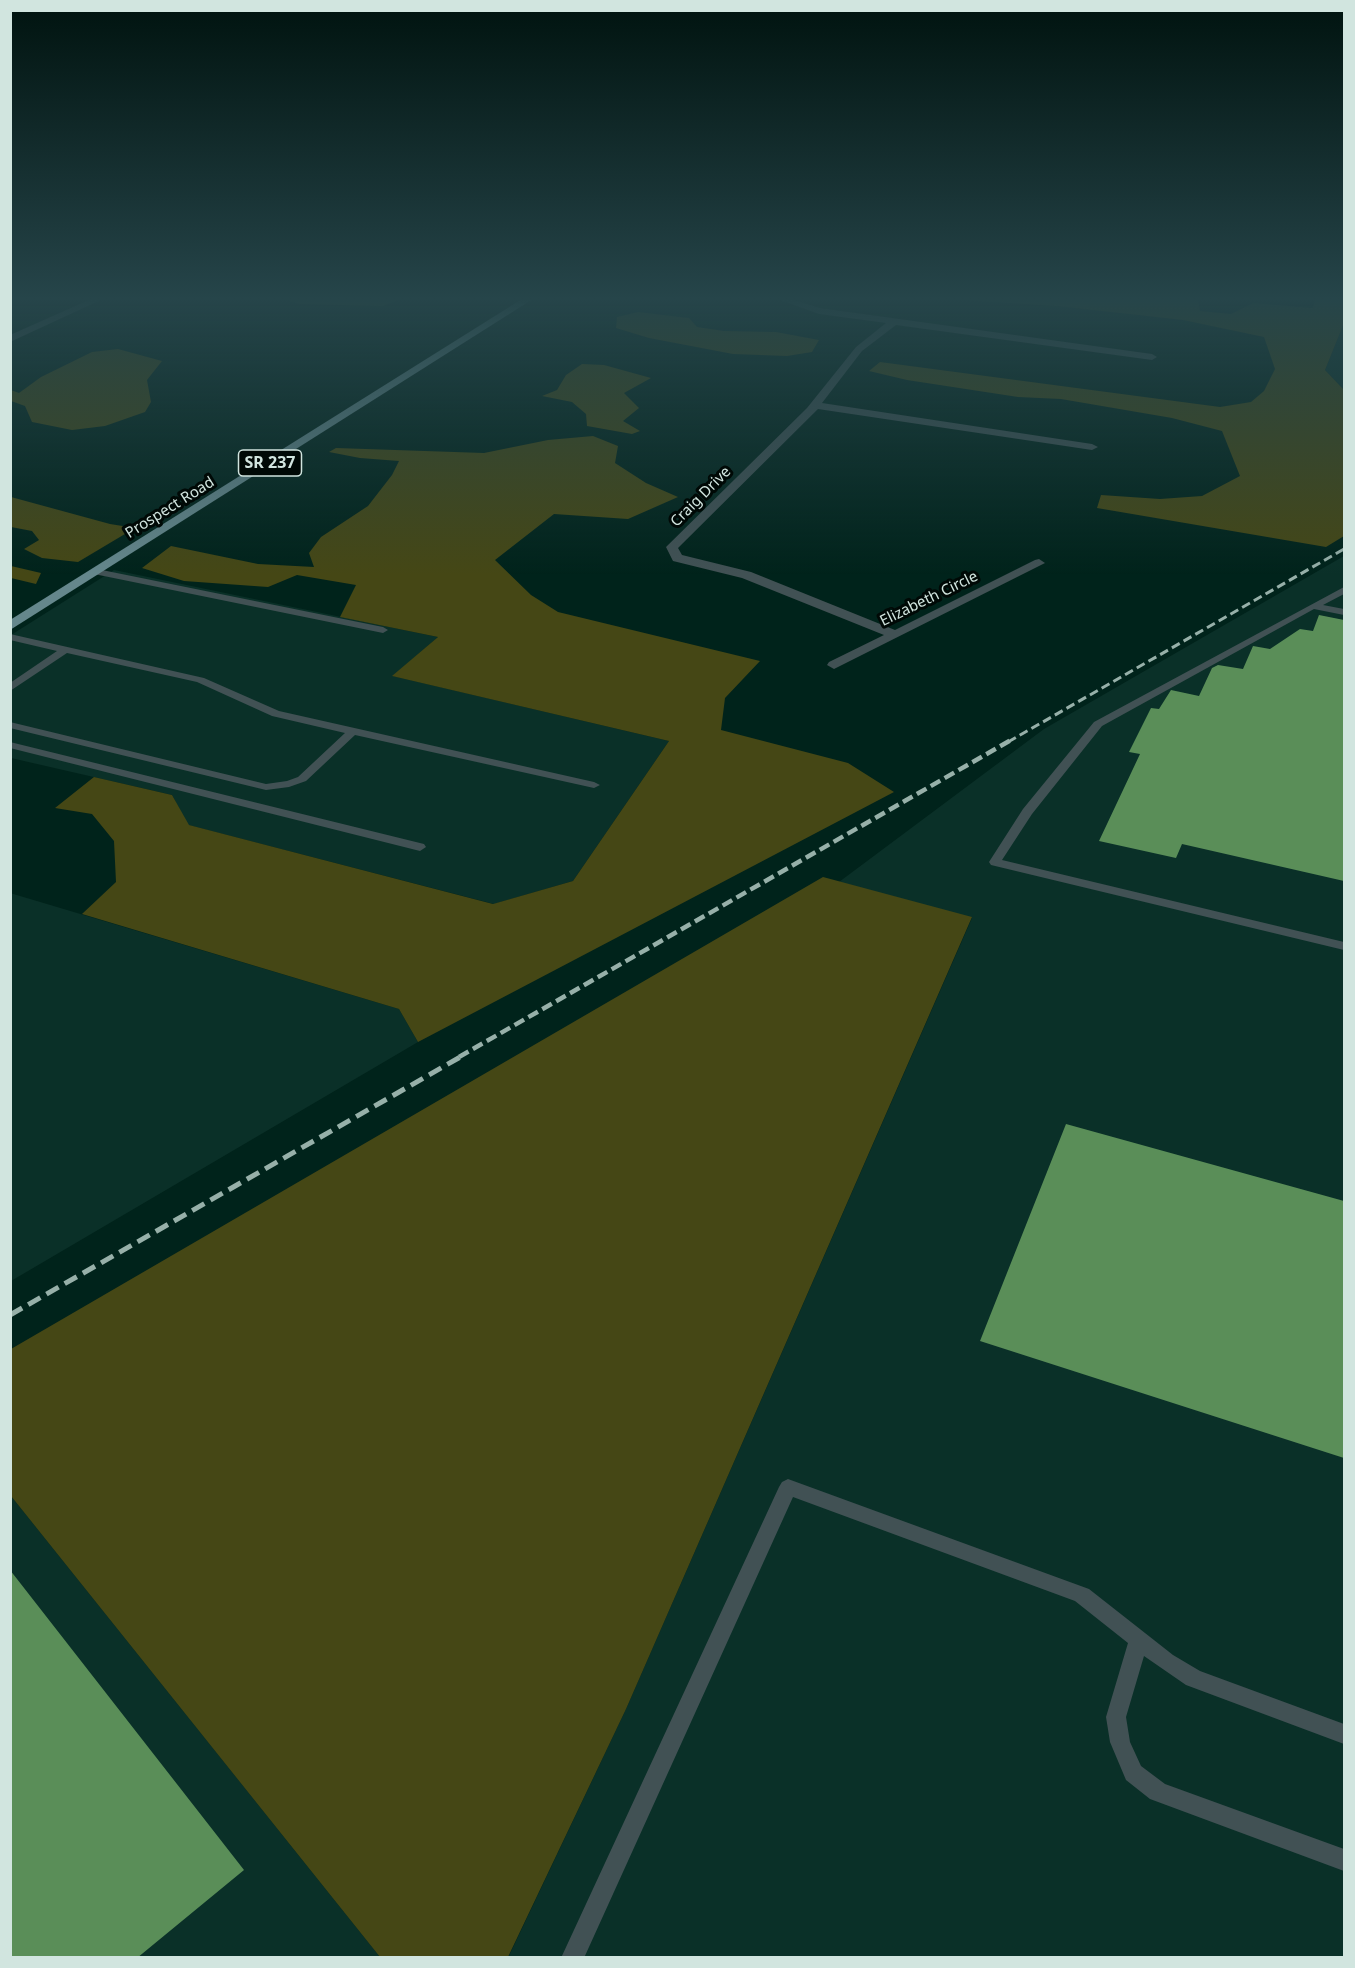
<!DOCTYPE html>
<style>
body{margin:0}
#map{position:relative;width:1355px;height:1968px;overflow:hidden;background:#00231b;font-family:"Noto Sans",sans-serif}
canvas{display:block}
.frame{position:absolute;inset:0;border:12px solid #d1e5df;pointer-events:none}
</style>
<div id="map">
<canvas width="1355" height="1968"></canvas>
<div class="frame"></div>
</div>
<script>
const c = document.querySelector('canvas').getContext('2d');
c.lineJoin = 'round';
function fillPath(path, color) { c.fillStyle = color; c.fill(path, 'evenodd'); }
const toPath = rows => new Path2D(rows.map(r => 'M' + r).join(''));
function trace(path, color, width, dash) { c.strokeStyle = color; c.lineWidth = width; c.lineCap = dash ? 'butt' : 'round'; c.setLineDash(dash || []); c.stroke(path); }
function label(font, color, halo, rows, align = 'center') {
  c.font = font + ' "Noto Sans",sans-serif'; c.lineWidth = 6; c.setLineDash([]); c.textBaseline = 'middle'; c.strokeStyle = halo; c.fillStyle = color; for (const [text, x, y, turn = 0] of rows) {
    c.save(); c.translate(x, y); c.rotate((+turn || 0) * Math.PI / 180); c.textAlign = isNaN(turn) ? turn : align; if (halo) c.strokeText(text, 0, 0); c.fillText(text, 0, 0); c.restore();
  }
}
const built = toPath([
 [1344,323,1344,390,1325,370],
 [1344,556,1344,1957,508,1958,626,1709,972,918,839,882,1044,729],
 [114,570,438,637,393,676,669,741,573,881,494,904,188,825,172,795,11,758,11,635],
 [10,893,399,1009,418,1042,11,1281],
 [11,1496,380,1957,11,1957]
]);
const green = toPath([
 [285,299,401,299,383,306,299,304],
 [948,299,1198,299,1200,311,1231,314,1253,303,1313,308,1315,299,1344,299,1344,323,1325,370,1344,390,1344,536,1326,547,1097,508,1101,495,1160,499,1202,496,1240,476,1222,431,1172,418,1061,399,1018,397,907,380,869,371,880,362,1220,407,1251,402,1264,391,1275,369,1264,337,1183,320,1057,306],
 [638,312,689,318,697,327,724,331,776,332,819,340,812,352,787,356,733,354,649,338,616,328,617,317],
 [118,349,162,361,147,380,151,402,145,412,105,426,72,430,32,422,25,406,11,401,11,390,19,393,41,377,92,352],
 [582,364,604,365,651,378,624,393,639,408,623,421,640,431,632,434,587,426,586,414,572,402,542,396,557,390,566,375],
 [593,436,618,446,615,463,646,483,678,497,628,519,554,514,495,560,531,595,558,612,760,661,725,698,721,730,848,763,894,792,418,1042,399,1009,82,914,116,882,114,841,92,814,55,808,94,777,172,795,189,825,493,904,573,881,669,741,392,676,438,637,340,617,356,585,297,575,268,587,184,581,142,568,171,546,258,564,314,567,309,553,321,537,368,506,392,475,399,461,360,458,329,452,336,448,484,453,548,440],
 [11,497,110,524,135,528,78,562,42,558,24,549,39,540,32,531,11,527],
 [11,566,41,573,36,584,11,578],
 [823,877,972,917,626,1709,508,1957,380,1957,11,1496,11,1349]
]);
const building = toPath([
 [1319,615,1344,620,1344,881,1182,844,1176,858,1099,841,1140,754,1129,752,1151,708,1159,709,1171,690,1199,696,1212,668,1218,665,1243,669,1253,646,1270,649,1300,629,1313,631],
 [1066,1124,1344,1201,1344,1458,980,1341],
 [10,1570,244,1870,137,1958,10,1958]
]);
const service = toPath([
 [97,569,383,627,388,630,383,633,94,574,94,570,97,569],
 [1344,587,1344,594,1323,605,1344,609,1344,615,1314,609,1102,726,1032,814,1002,860,1344,942,1344,950,991,865,989,862,1023,809,1094,722,1344,587],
 [10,634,204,678,279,711,594,782,600,785,594,788,355,735,306,781,289,787,266,790,10,728,10,722,266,784,287,781,298,777,345,733,272,716,197,682,67,653,10,691,10,683,57,651,10,640,10,634],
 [10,742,424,844,426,847,420,851,10,748,10,742],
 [788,1479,1089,1589,1173,1655,1200,1671,1344,1724,1344,1744,1186,1685,1144,1656,1126,1717,1130,1742,1141,1766,1165,1784,1344,1849,1344,1871,1150,1799,1126,1780,1110,1742,1106,1717,1128,1643,1075,1601,793,1497,584,1958,561,1958,779,1487,782,1482,788,1479]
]);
const minor = toPath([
 [91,299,103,299,10,342,10,335,91,299],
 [777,299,791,299,820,308,1152,354,1157,357,1152,360,896,325,862,351,822,403,1092,444,1098,447,1092,450,818,409,678,548,682,555,751,572,895,630,1035,560,1039,559,1045,563,834,669,827,665,829,662,884,635,742,578,673,561,666,547,807,408,856,347,886,323,819,314,777,299]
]);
const primary = toPath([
 [522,299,533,299,10,630,10,620,522,299]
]);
const railFar2 = toPath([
 [1008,742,1344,549]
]);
const railFar1 = toPath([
 [459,1057,1011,740]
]);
const rail = toPath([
 [10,1315,462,1056]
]);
const farStreetnames = [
 ["Craig Drive",701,497,-45],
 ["Prospect Road",170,508,-32],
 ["Elizabeth Circle",929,599,-26]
];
const shields = [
 [270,463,63]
];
const shieldNames = [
 ["SR 237",270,463]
];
fillPath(built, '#0a3028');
fillPath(green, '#454715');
fillPath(building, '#5a8e58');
fillPath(service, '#415154');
fillPath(minor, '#415154');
fillPath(primary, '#65878c');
trace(railFar2, '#97b0a9', 3, [9, 4.5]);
trace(railFar1, '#97b0a9', 4.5, [11, 5]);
trace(rail, '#97b0a9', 5, [14, 7]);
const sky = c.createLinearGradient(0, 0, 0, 575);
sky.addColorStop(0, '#00130f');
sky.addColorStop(0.52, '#26454a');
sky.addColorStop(1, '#26454a00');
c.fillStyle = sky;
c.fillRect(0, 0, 1355, 575);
label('15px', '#d1e5df', '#000906', farStreetnames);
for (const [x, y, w] of shields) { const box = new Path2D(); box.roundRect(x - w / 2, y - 13, w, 26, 4.5); c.fillStyle = '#000906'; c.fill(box); trace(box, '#d1e5df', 1.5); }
label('bold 16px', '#d1e5df', null, shieldNames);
</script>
